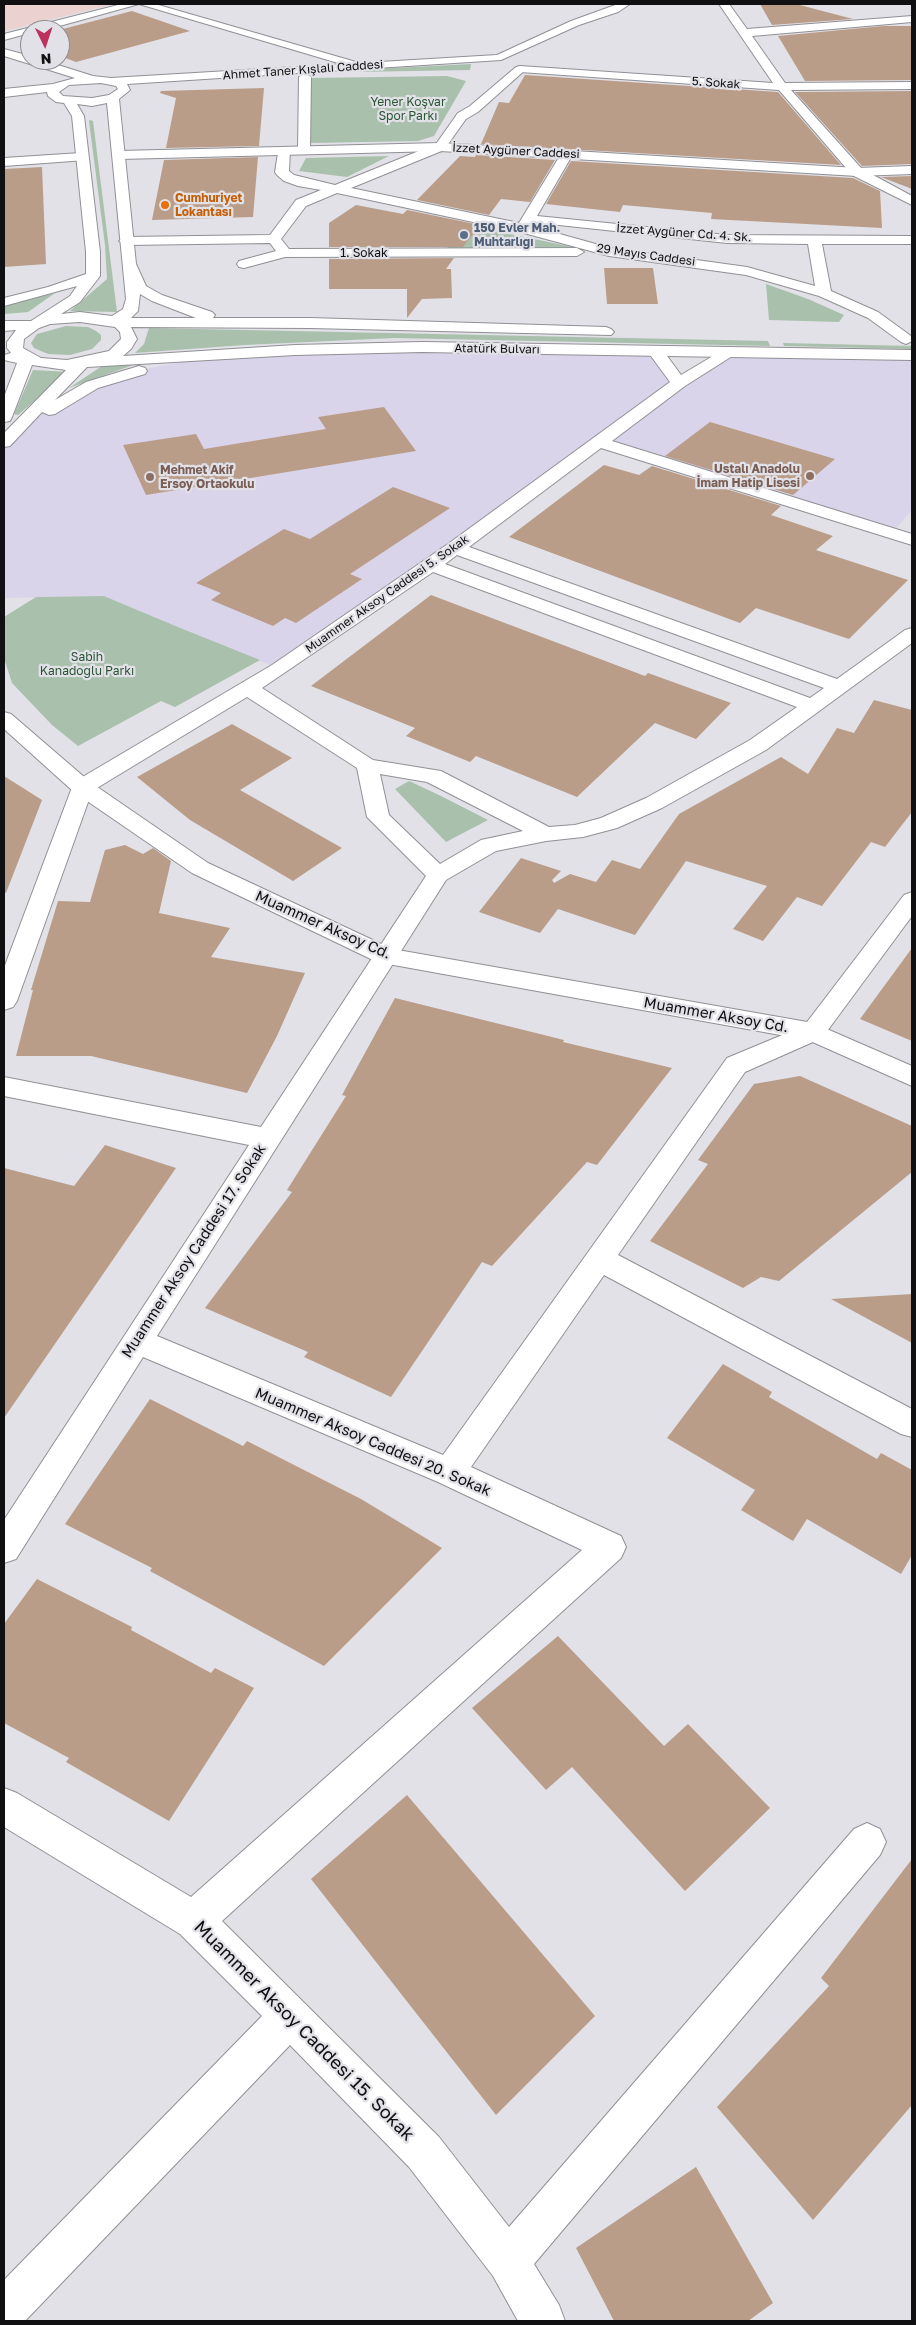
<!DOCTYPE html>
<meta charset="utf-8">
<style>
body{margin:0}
#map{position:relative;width:916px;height:2325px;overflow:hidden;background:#e1e1e7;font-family:"Golos Text",sans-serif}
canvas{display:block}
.frame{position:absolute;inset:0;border:5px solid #101012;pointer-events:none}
.north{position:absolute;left:20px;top:20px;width:50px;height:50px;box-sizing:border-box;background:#e1e1e7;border:1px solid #8d8d92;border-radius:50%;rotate:176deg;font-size:14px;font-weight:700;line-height:20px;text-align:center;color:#101012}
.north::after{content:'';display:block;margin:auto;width:18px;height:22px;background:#be305e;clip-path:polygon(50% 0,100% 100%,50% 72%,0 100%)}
</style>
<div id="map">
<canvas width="916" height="2325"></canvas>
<div class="frame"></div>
<div class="north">N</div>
</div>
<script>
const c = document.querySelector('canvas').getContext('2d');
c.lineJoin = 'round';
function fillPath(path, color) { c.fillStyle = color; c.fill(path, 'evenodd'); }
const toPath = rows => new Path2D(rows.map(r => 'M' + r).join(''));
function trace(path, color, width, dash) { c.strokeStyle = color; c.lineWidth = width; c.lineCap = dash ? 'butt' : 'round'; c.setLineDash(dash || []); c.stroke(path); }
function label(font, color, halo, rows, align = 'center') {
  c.font = font + ' "Golos Text",sans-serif'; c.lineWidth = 4.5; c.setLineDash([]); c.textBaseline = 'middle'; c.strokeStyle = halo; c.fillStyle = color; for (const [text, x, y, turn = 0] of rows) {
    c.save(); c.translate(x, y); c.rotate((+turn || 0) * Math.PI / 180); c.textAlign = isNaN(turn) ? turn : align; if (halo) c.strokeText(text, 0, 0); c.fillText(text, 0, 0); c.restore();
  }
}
const commercial = toPath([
 [4,4,114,4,4,31]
]);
const education = toPath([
 [295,350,656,352,679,382,729,353,912,355,912,510,891,534,599,442,279,669,104,596,4,598,4,442,13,431,92,385,144,369,225,354]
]);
const green = toPath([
 [471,64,470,70,355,72,354,70],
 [447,76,466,81,434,136,418,141,310,143,311,78],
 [90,120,93,121,117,312,70,311,107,279,105,245,89,121],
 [389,156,347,177,299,171,306,158],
 [452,222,587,250,448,248,439,240],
 [766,284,808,299,844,315,839,322,769,320],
 [55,293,28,312,4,314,4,306],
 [66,326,88,327,96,331,101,335,101,340,92,349,70,355,48,354,34,348,31,343,37,334],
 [149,328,768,341,770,346,395,338,244,345,135,353,144,344],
 [783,343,912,346,912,349,784,346],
 [136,364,69,388,102,366],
 [33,370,68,372,18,415,14,414],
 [104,596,178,627,260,660,175,707,161,701,78,746,52,725,12,683,4,658,4,617,36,597],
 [409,781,441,796,488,820,446,842,395,789]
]);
const building = toPath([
 [760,4,796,4,853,19,772,25],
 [132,11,190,31,76,62,60,56,59,30],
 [883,26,912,26,912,80,805,81,778,36],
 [525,75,778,92,841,165,481,144,499,102,509,103],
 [264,88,259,146,166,148,176,98,160,93,161,91],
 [912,91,912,164,862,166,795,92],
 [476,155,555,160,530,202,501,199,489,215,417,200,460,156,475,157],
 [258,157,253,217,152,220,164,160],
 [571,161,853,178,880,191,882,228,711,219,712,213,623,205,620,212,546,204],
 [42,167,46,264,4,267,4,169],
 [912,176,912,189,881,177],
 [356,205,403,214,407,210,480,225,463,247,329,247,329,223],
 [454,258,446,269,451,269,452,298,422,299,407,318,407,289,329,289,329,259],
 [604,268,653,268,658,304,607,304],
 [384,407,416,451,146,495,123,445,196,434,204,449,326,429,318,417],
 [710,422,835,459,793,495,665,456],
 [604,465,639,475,652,466,781,506,771,515,833,536,816,550,908,580,849,639,756,608,740,623,509,537],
 [393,487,450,508,350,574,362,579,296,623,285,618,273,626,211,600,221,593,196,583,284,529,310,539],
 [431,595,645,676,648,673,731,703,696,739,655,723,577,797,476,756,470,762,406,736,415,728,311,686],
 [874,700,912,710,912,812,885,847,871,842,822,906,797,897,763,941,733,929,767,886,686,861,635,935,558,909,540,933,479,912,521,858,561,871,552,880,554,883,570,874,596,882,612,860,640,869,679,814,781,757,808,774,837,728,854,733],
 [232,724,292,758,240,790,342,848,293,881,190,820,137,777],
 [4,776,42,800,6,893,4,892],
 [125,845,143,854,153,848,171,861,159,913,230,928,211,957,305,973,277,1036,247,1093,91,1056,16,1056,33,990,31,990,58,901,90,902,105,850],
 [912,948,912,1041,860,1019],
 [395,998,564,1040,563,1042,672,1068,597,1165,587,1162,492,1266,482,1262,391,1397,304,1357,308,1352,205,1308,292,1192,287,1190,346,1096,342,1095],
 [800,1076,912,1126,912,1172,779,1281,761,1277,743,1288,650,1241,708,1164,698,1160,754,1084],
 [105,1145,176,1168,4,1418,4,1168,74,1186],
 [912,1294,912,1343,831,1299],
 [723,1364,772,1392,769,1397,877,1459,881,1453,912,1470,912,1555,901,1574,807,1519,793,1541,741,1510,755,1490,667,1438],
 [150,1399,243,1446,247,1441,361,1499,442,1548,324,1666,150,1571,152,1568,65,1524],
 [37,1579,132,1627,131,1630,211,1673,215,1668,254,1688,169,1821,66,1762,69,1758,4,1723,4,1624],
 [558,1636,664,1746,688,1724,770,1808,685,1891,572,1767,546,1790,472,1708],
 [407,1795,595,2016,496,2115,311,1879],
 [912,1859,912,2105,813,2220,717,2107,829,1986,821,1978],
 [696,2167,773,2303,748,2321,614,2321,576,2248]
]);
const street = toPath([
 [122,4,155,4,363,64,365,66,359,69,355,68,139,4,45,30,30,30,30,33,4,40,4,34,122,4],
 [719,4,729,4,747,29,912,16,912,22,752,36,785,83,912,82,912,89,791,90,862,169,912,196,912,205,852,175,779,90,520,72,514,69,520,66,773,83,719,4],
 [305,73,311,77,310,149,304,153,298,149,299,77,305,73],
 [462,112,468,116,444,150,351,188,519,223,561,154,567,150,573,154,537,216,727,235,912,236,912,244,822,244,831,291,878,312,911,336,912,341,906,344,901,342,868,318,819,296,746,275,609,256,520,232,337,193,306,206,281,239,289,249,577,248,584,252,577,256,285,257,244,268,239,267,237,264,239,261,276,251,270,243,126,245,119,241,126,237,270,235,296,200,321,190,298,186,284,181,277,175,275,172,279,147,289,147,290,150,289,171,294,175,335,185,436,144,458,113,462,112],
 [534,221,540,223,727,243,808,244,815,286,747,267,610,248,531,226,534,221],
 [81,153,86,154,87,157,86,160,4,166,4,158,81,153],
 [656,347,662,349,681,375,723,350,729,348,735,350,737,353,685,386,612,441,912,534,912,545,601,448,469,547,837,679,905,630,912,628,912,643,766,750,662,808,617,828,583,837,546,841,496,851,446,880,157,1336,443,1455,727,1058,804,1026,904,895,912,892,912,916,822,1038,745,1072,618,1255,912,1409,912,1437,901,1434,604,1275,471,1467,621,1536,626,1547,621,1558,222,1921,439,2137,509,2227,854,1829,867,1823,880,1829,886,1842,880,1855,534,2264,559,2305,565,2321,518,2321,493,2276,409,2167,290,2045,25,2321,4,2321,4,2280,262,2016,180,1934,4,1827,4,1788,17,1793,191,1897,582,1550,438,1482,143,1357,16,1559,4,1563,4,1520,249,1145,4,1096,4,1077,261,1127,426,876,367,817,357,768,247,697,92,791,17,1001,13,1007,4,1010,4,968,74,782,272,665,448,544,670,382,648,352,650,349,656,347],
 [457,555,824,688,810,698,445,564,457,555],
 [433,572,797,707,750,740,646,798,601,818,575,825,549,827,441,771,373,760,262,688,433,572],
 [380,774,427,782,523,831,481,840,440,864,389,815,380,774]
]);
const secondary = toPath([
 [440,143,857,168,912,166,912,174,857,176,440,151,120,159,114,155,120,151,440,143],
 [4,712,11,714,90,782,208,863,392,949,813,1023,912,1066,912,1086,808,1040,377,962,192,873,74,792,4,729,4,712]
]);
const primary = toPath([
 [618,4,630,4,618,12,579,25,501,60,127,84,130,90,119,99,136,264,146,286,162,295,212,312,215,315,213,318,310,318,606,327,611,329,614,332,611,335,310,328,131,327,137,339,131,349,123,356,295,345,422,342,912,350,912,360,422,352,295,355,87,367,55,400,86,382,139,366,145,368,147,371,145,374,98,388,55,414,49,415,42,412,10,446,4,447,4,433,66,370,32,365,12,417,10,421,4,422,4,397,17,363,4,360,4,355,11,353,7,348,7,342,16,330,4,331,4,321,31,321,70,296,77,286,4,306,4,298,48,287,86,274,86,252,72,116,64,103,56,102,48,96,47,92,4,97,4,89,53,84,75,78,4,56,4,49,30,56,30,60,42,60,93,76,111,78,497,55,571,21,618,4],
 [101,83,116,86,118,89,109,95,92,98,63,96,59,92,69,85,101,83],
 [107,103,126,299,123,309,112,316,80,312,61,314,80,302,100,276,100,252,84,116,77,104,92,106,107,103],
 [140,294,152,301,196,318,131,318,138,311,140,294],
 [80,322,115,327,120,332,121,339,109,351,67,360,41,358,23,348,24,339,39,328,50,324,80,322],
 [520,66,526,69,524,71,478,112,466,119,458,119,456,116,458,113,470,106,516,67,520,66]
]);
const markers = [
 [165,205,5,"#e8710a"],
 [464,235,5,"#5c6f8a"],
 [810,476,5,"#8d6e63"],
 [150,477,5,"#8d6e63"]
];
const farStreetnames = [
 ["Ahmet Taner Kışlalı Caddesi",303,70,-4],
 ["5. Sokak",716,83,4],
 ["İzzet Aygüner Caddesi",516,151,3],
 ["İzzet Aygüner Cd. 4. Sk.",684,233,4],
 ["1. Sokak",364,253],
 ["29 Mayıs Caddesi",646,255,8],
 ["Atatürk Bulvarı",497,349,1],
 ["Muammer Aksoy Caddesi 5. Sokak",387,594,-35]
];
const farParknames = [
 ["Yener Koşvar",408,102],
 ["Spor Parkı",408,116],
 ["Sabih",87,657],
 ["Kanadoğlu Parkı",87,671]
];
const farFoodnames = [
 ["Cumhuriyet",175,198],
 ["Lokantası",175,212]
];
const farServicenames = [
 ["150 Evler Mah.",474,228],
 ["Muhtarlığı",474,242]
];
const farEducationnames = [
 ["Ustalı Anadolu",800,469],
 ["İmam Hatip Lisesi",800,483],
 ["Mehmet Akif",160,470,"left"],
 ["Ersoy Ortaokulu",160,484,"left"]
];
const streetNames = [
 ["Muammer Aksoy Cd.",323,925,24],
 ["Muammer Aksoy Cd.",716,1015,10],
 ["Muammer Aksoy Caddesi 17. Sokak",194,1251,-57],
 ["Muammer Aksoy Caddesi 20. Sokak",373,1442,23]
];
const nearStreetnames = [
 ["Muammer Aksoy Caddesi 15. Sokak",304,2031,45]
];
fillPath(commercial, '#ebd1cf');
fillPath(education, '#dad4ea');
fillPath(green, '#a9c0ac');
fillPath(building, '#ba9d89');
trace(street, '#909095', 2);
trace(secondary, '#909095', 2);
trace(primary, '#909095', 2);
fillPath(street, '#fff');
fillPath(secondary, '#fff');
fillPath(primary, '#fff');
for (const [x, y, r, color] of markers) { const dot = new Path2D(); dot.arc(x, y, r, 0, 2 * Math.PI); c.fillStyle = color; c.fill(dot); trace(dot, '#e1e1e7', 2); }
label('12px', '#101012', '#e1e1e7', farStreetnames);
label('12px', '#295534', '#e1e1e7', farParknames);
label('bold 12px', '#c56008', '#e1e1e7', farFoodnames, 'left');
label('bold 12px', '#4e5e75', '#e1e1e7', farServicenames, 'left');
label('bold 12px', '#785e54', '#e1e1e7', farEducationnames, 'right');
label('15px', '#101012', '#e1e1e7', streetNames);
label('18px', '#101012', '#e1e1e7', nearStreetnames);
</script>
